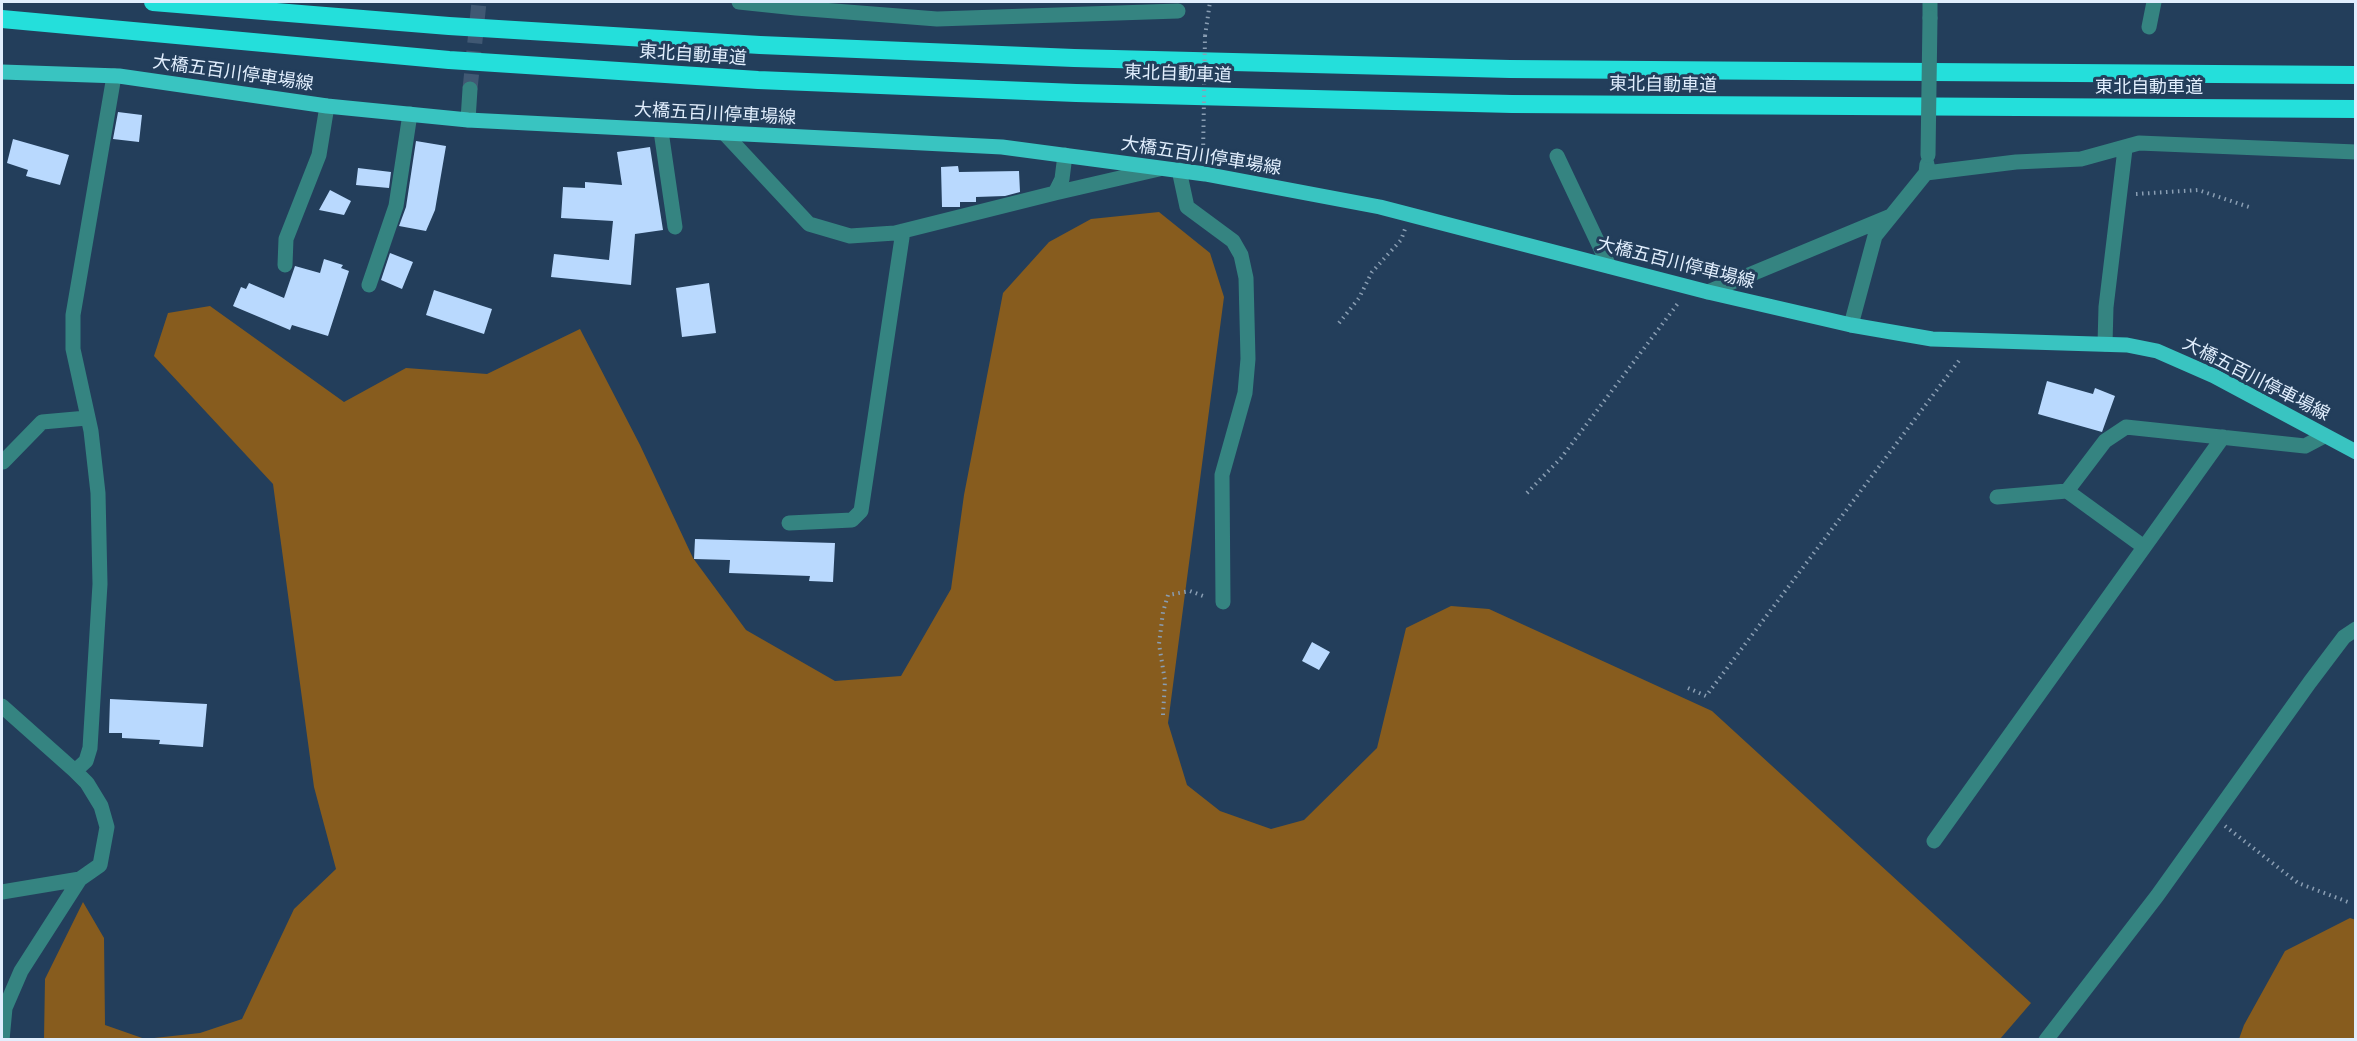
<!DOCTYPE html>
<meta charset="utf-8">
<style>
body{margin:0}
#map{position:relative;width:2357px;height:1041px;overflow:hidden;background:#233e5b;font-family:Mulish,sans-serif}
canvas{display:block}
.frame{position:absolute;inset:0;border:3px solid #e1eefd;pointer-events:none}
</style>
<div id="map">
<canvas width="2357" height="1041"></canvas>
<div class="frame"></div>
</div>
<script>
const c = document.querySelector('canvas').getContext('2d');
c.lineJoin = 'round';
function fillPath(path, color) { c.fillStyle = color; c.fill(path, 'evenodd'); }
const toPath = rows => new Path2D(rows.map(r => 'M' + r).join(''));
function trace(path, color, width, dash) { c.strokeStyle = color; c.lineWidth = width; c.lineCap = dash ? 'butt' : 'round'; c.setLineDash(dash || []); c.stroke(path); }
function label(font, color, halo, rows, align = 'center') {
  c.font = font + ' Mulish,"Noto Sans JP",sans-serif'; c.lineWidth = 6; c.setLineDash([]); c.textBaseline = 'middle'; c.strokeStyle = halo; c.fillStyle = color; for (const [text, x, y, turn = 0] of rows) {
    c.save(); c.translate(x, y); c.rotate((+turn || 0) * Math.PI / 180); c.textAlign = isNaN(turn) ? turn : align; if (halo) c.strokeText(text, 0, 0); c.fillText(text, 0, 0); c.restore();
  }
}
const green = toPath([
 [1159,212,1210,253,1224,297,1168,723,1187,785,1220,811,1271,829,1304,820,1377,748,1406,628,1451,606,1489,609,1712,711,2031,1003,2000,1039,44,1039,45,979,83,902,104,938,105,1025,145,1039,200,1033,242,1019,294,909,336,869,314,787,273,484,154,356,168,313,210,306,344,402,406,368,487,374,580,329,640,445,693,558,746,630,835,681,901,676,951,589,964,495,1003,293,1049,242,1091,219],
 [2350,918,2356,920,2355,1039,2239,1039,2244,1025,2285,951]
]);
const building = toPath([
 [118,112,142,115,139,142,113,139],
 [13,139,69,155,60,185,26,176,28,170,7,163],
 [416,141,446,146,435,210,426,231,399,226,406,207],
 [650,147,663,230,635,234,631,285,551,277,554,254,609,260,613,221,561,218,563,187,585,188,585,182,622,185,617,152],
 [958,166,959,172,1019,171,1020,192,1005,196,976,197,976,202,960,202,960,207,942,207,941,167],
 [358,168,391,172,389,188,356,185],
 [330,190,351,201,344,215,319,210],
 [390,253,413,262,402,289,381,280],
 [324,259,343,265,341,268,349,271,328,336,292,325,290,330,233,306,241,287,246,289,249,283,284,298,295,266,320,273],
 [709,283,716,333,682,337,676,288],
 [434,290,492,309,484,334,426,315],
 [2047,381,2093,394,2095,388,2115,396,2102,432,2038,414],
 [695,539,835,543,833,582,809,581,810,576,729,573,730,560,694,559],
 [1312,642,1330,652,1319,670,1302,661],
 [110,699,207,704,203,747,159,744,160,740,122,738,122,733,109,733]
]);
const minorTunnel = toPath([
 [470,89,479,2]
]);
const path = toPath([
 [1205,36,1210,2],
 [2136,194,2198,190,2252,208],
 [1339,323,1359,298,1372,272,1401,240,1405,229],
 [1527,493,1561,458,1679,302],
 [1688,688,1706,696,1961,358],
 [1163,715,1165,681,1159,644,1163,612,1168,595,1190,591,1206,597],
 [2225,826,2298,883,2348,902]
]);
const minor = toPath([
 [739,2,796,8,797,2],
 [1930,2,1930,18],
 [796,8,937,19,1178,11],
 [2149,27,2154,2],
 [468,120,470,89],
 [661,131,675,227],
 [725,134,809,224,850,236,895,233,1055,193,1062,179,1065,155],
 [1557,156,1609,266],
 [1179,170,1187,207,1233,241,1241,255,1246,278,1248,359,1245,393,1222,475,1223,602],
 [1926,173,2016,162,2081,159,2139,143,2356,152],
 [1055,193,1159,169],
 [285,265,286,239,319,155,327,106],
 [369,285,396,206,410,114],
 [1708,292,1891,216],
 [1851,325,1875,236,1926,173,1927,164],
 [2105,344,2106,307,2125,149],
 [3,462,42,422,87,418],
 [2067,491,2144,547],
 [1997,497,2067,491,2105,441,2126,427,2305,446,2324,436],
 [789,523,852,520,861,511,903,231],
 [2,706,75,771,86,761,90,748,100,584,98,493,91,431,73,349,73,315,114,76],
 [1934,841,2223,437],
 [2,892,80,879,100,865,107,827,101,806,87,783,75,771],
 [2,1040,5,1008,21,971,80,879],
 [2046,1040,2157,896,2310,682,2344,637,2356,629]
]);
const major = toPath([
 [2,72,119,76,327,106,468,120,1002,147,1205,174,1380,207,1708,292,1851,325,1932,339,2127,345,2157,351,2214,376,2356,452]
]);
const highway = toPath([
 [153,2,449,26,760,45,1074,58,1510,69,2356,75],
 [2,19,449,60,758,80,1076,93,1512,104,2356,109]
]);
const pathBridge = toPath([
 [1203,157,1205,36]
]);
const minorBridge = toPath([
 [1928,155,1930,18]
]);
const streetNames = [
 ["東北自動車道",693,55,4],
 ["大橋五百川停車場線",233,73,8],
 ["東北自動車道",1178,74,2],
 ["東北自動車道",1663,85,1],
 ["東北自動車道",2149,88],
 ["大橋五百川停車場線",715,114,3],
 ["大橋五百川停車場線",1201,156,9],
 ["大橋五百川停車場線",1676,263,14],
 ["大橋五百川停車場線",2256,379,27]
];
fillPath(green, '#875c1e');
fillPath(building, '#b9d9fe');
trace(minorTunnel, '#405873', 15, [15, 8]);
trace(path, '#8a9eb3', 4, [1.5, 4.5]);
trace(minor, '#358481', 15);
trace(major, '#39c4c1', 15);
trace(highway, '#24dfdb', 18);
trace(pathBridge, '#8a9eb3', 4, [1.5, 4.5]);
trace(minorBridge, '#358481', 15);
label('18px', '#e1eefd', '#233e5b', streetNames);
</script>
